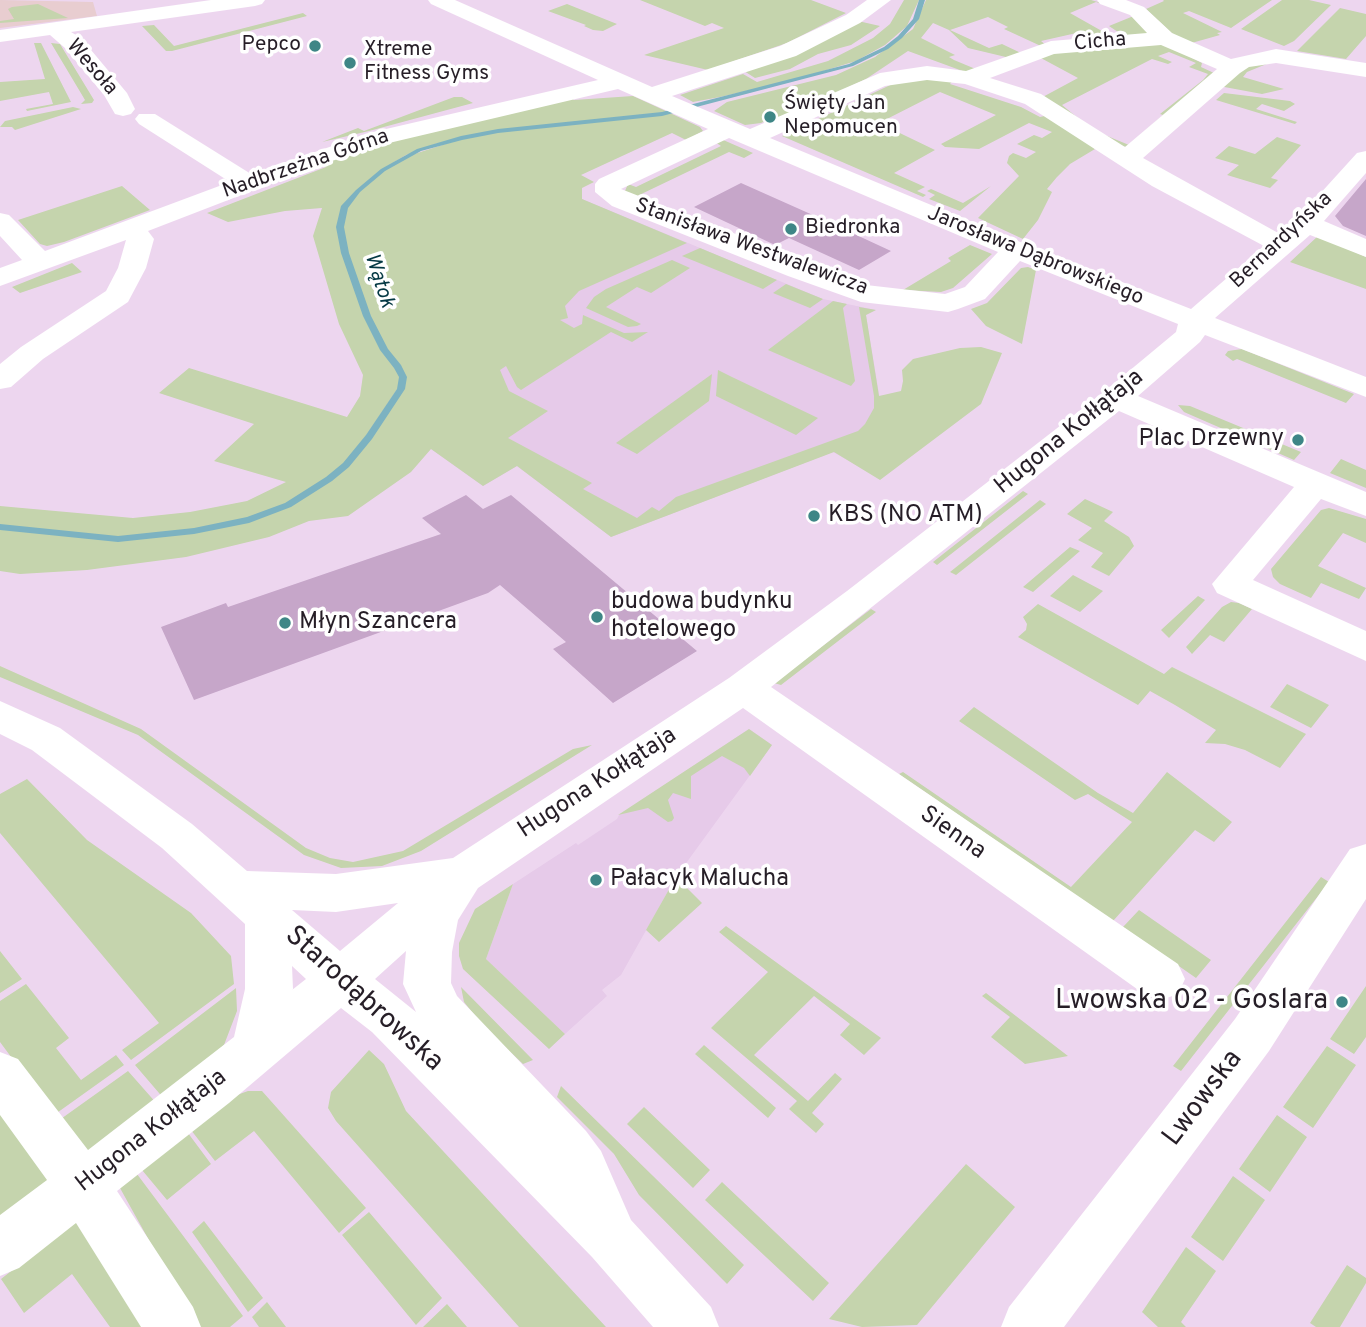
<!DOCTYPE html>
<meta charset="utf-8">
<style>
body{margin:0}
canvas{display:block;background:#edd6ef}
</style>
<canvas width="1366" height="1327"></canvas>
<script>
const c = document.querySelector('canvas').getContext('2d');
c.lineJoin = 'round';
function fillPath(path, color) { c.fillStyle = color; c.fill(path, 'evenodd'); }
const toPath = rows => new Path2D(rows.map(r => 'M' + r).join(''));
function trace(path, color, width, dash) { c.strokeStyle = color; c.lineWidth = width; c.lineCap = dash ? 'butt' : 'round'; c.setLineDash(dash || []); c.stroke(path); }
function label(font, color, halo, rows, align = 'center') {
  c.font = font + ' Overpass,sans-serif'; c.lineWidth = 7; c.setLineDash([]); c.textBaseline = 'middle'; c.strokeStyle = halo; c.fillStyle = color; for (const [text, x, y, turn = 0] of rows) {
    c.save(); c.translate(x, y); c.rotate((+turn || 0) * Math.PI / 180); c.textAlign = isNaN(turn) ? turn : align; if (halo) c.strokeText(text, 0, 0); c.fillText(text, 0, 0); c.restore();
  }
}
const commercial = toPath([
 [0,0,93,2,97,16,0,28]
]);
const built = toPath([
 [582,199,823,299,876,310,866,315,880,400,860,467,833,452,611,537,517,466,483,486,431,449],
 [749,729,772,745,676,877,621,975,602,990,607,996,565,1034,486,959,513,884,576,843,578,845,617,819,619,815]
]);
const green = toPath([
 [640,0,811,0,846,13,787,43,708,70,644,55,724,28,712,23,705,26],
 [904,0,919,0,907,26,885,45,856,61,794,80,720,97,693,102,680,95,743,74,757,82,828,61,873,38,890,24],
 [926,0,1091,0,1135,13,1155,33,1127,38,1109,26,1136,15,1096,2,1070,13,1116,39,1095,40,1081,32,1041,41,1047,46,1043,47,1004,29,1008,27,988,17,950,30,989,48,1002,44,1023,54,1010,58,968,48,949,30,933,23,921,38,955,55,949,57,954,60,978,70,968,73,908,51,866,79,780,119,769,114,762,117,767,120,761,123,745,125,714,111,727,102,836,75,875,57,913,29],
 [1163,0,1272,0,1231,28,1189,11,1183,13,1222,32,1217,33,1220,35,1188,44,1179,40,1146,9,1164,1],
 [1282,0,1309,0,1331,5,1294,41,1284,46,1241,29],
 [38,4,68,18,0,23,0,21,14,19,8,9,12,7],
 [567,4,617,24,603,31,593,30,584,26,586,25,548,11],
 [1340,8,1366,14,1366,36,1346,59,1297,51],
 [303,13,307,16,172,51,166,51,142,26,154,25,174,46],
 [858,21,880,26,851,45,818,54,790,69,755,78,744,71],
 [1141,42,1167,45,1202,63,1201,67,1214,73,1128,147,1119,146,1100,133,1129,145,1163,115,1160,114,1203,80,1208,74,1189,67,1196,63,1169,52,1158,56,1172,62,1168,64,1152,59,1062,105,1084,123,1039,99,1078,78,1039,57,1063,49],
 [34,43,41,43,71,102,27,111,26,109,53,104,49,92,0,101,0,82,45,79],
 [51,43,60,44,94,100,92,103,81,104,85,100],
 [1269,63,1247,72,1243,77,1284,89,1262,94,1219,86,1246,66],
 [903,79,954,79,950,84,1021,107,1040,117,1053,114,1095,149,1070,164,1057,177,1047,189,1052,192,1038,220,1023,239,978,218,1019,176,1007,163,1009,156,1013,153,1026,158,1036,152,1017,144,1034,135,1042,138,1052,132,1029,123,979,149,945,147,941,144,996,115,940,92,879,123,935,150,894,173,925,187,917,191,926,195,923,197,782,136],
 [1224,93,1290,101,1295,104,1284,111,1262,104,1256,109,1297,122,1295,124,1216,100],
 [633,96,668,112,498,130,435,144,406,155,381,170,357,190,342,208,338,226,344,253,365,317,381,350,397,367,400,378,398,388,366,436,343,465,327,478,286,504,247,519,195,530,119,538,0,525,0,506,133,518,190,512,247,501,286,482,214,461,254,424,159,393,189,368,347,417,360,396,363,375,339,324,313,236,322,208,285,211,228,222,207,213,326,167,321,161,388,140,570,97,574,100],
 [454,97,462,97,473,103,369,131,322,142,358,128,364,131],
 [73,107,81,109,15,130,12,127,0,127,5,121],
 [670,113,700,127,703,131,686,140,672,133,581,175,594,182,582,188,582,199,687,243,579,291,565,306,568,318,560,320,574,328,582,324,583,315,624,333,648,332,632,342,611,332,521,390,517,387,506,366,500,370,509,391,548,411,508,438,592,483,583,489,637,518,652,507,659,511,676,497,858,431,865,424,874,408,874,396,859,307,876,310,866,315,879,396,901,391,903,381,902,370,913,359,960,348,981,347,1002,353,981,404,880,480,834,452,611,537,517,466,483,486,431,449,411,472,348,516,309,521,269,537,186,557,87,570,20,574,0,571,0,529,117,541,195,533,249,521,289,506,330,480,348,465,398,397,404,377,400,366,385,350,369,316,347,253,342,226,345,208,360,191,384,170,408,156,461,139,499,132],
 [1277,137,1301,145,1271,178,1278,180,1270,188,1227,175,1239,165,1215,158,1229,146,1255,154],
 [721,139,753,153,744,158,729,152,633,198,625,191,628,184,636,187,721,146,715,142],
 [122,186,150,210,64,242,47,246,40,244,18,220],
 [991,186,960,211,929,199,935,195,927,191,931,189,963,203],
 [1318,236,1366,257,1366,289,1290,262],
 [970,245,992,254,953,288,941,292,903,290,951,261,948,258],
 [700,248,777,280,763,289,682,256],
 [672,260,690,268,651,293,637,287,606,307,641,324,637,326,628,327,586,308,594,297,606,289],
 [72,263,82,272,20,293,12,287],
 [1028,267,1036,270,1022,344,986,326,971,309,987,303,1021,268],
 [786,284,823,299,810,308,773,293],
 [833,301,847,304,843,308,855,381,851,386,768,350],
 [1242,349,1354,394,1346,403,1237,359,1233,361,1225,355,1228,351],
 [718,370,732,377,818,418,796,435,716,396],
 [712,374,709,401,637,454,616,443],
 [1178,405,1190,406,1301,452,1294,460,1184,412],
 [1341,459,1366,470,1366,488,1330,473],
 [1023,491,1028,494,937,565,933,562],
 [1085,499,1113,512,1104,521,1129,537,1134,546,1109,576,1091,567,1103,553,1078,540,1092,528,1067,514],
 [1040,500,1046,504,956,575,950,572],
 [1329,508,1366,519,1366,543,1343,533,1318,566,1366,588,1359,599,1321,583,1311,598,1280,584,1273,577,1271,569,1321,510],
 [1070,547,1080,551,1033,592,1023,587],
 [1073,575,1103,591,1080,612,1050,596],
 [1198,596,1205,600,1169,638,1161,630],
 [1231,602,1239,603,1252,609,1224,642,1210,635,1192,654,1186,647,1222,607],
 [1038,604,1164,674,1172,667,1306,734,1280,768,1245,750,1225,744,1205,743,1216,730,1175,705,1150,691,1138,705,1018,637,1026,630,1027,624,1023,617],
 [871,609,876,612,781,685,774,683],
 [0,666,141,729,306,848,330,858,353,862,403,851,573,749,592,745,421,851,382,866,341,868,304,855,138,735,0,677],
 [1287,684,1329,705,1311,728,1270,707],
 [974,707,1098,793,1133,813,1167,772,1232,822,1214,842,1195,830,1113,921,899,774,903,772,1071,887,1132,822,1088,794,1075,800,959,721],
 [749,729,772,745,750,776,744,768,722,756,691,776,691,799,673,793,668,800,674,818,672,821,668,822,648,808,618,815],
 [27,779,87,840,191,913,231,956,234,984,131,1060,122,1050,159,1023,0,833,0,794],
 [676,877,702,903,659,942,646,930],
 [1321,877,1329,882,1181,1071,1173,1066],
 [513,884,486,959,565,1034,549,1049,463,969,459,956,459,943,475,909],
 [1139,910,1211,960,1196,978,1123,927],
 [726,926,881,1038,864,1055,840,1035,850,1024,814,996,754,1055,808,1101,835,1073,842,1079,812,1113,824,1124,816,1133,789,1109,797,1101,711,1028,768,972,719,932],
 [0,951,22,979,0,993],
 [26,984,69,1038,56,1048,81,1080,116,1055,124,1065,54,1115,0,1042,0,1001],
 [1366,986,1366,1037,1354,1054,1330,1039],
 [461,987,533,1060,523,1064,484,1027,464,1002],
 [236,988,237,1011,224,1045,165,1100,135,1065],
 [986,993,1068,1056,1025,1064,991,1037,1010,1017,982,996],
 [704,1045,776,1108,768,1118,695,1054],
 [1327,1046,1356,1065,1313,1128,1283,1107],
 [369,1050,384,1064,406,1111,606,1327,519,1327,336,1121,328,1108,331,1092],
 [128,1071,158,1105,86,1154,58,1121],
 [561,1086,744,1265,727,1284,639,1195,614,1154,557,1097],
 [248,1091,262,1091,366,1208,339,1233,254,1131,215,1161,191,1130,237,1095],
 [0,1105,51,1179,0,1222],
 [644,1107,710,1170,693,1188,627,1124],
 [1277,1115,1307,1137,1270,1192,1239,1169],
 [188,1133,211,1164,167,1200,142,1170],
 [966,1164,1015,1207,917,1325,862,1327,829,1319],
 [137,1174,243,1316,230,1327,197,1327,120,1188],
 [1233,1176,1265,1200,1223,1261,1191,1237],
 [722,1182,829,1283,813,1301,705,1200],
 [87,1212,150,1327,110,1327,72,1274,24,1313,1,1279],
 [369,1212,442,1298,416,1325,342,1235],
 [204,1221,263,1298,248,1312,192,1232],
 [1186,1247,1216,1271,1181,1322,1186,1327,1158,1327,1142,1312],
 [1347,1265,1366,1278,1366,1283,1340,1327,1316,1327,1310,1323],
 [267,1302,286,1327,259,1327,252,1317],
 [447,1304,467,1327,423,1327]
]);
const stream = toPath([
 [919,0,925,0,919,19,902,38,888,49,853,66,662,116,498,133,462,140,421,151,385,171,360,192,348,208,344,227,349,253,371,316,388,349,401,365,407,377,405,389,372,439,349,467,332,481,291,507,249,523,194,534,118,542,0,530,0,524,118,536,194,528,247,517,285,503,326,477,343,463,366,435,397,389,399,377,394,368,380,350,363,316,341,253,336,227,341,206,356,190,381,169,417,149,461,136,498,129,662,112,849,64,884,47,898,36,913,19,919,0]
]);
const building = toPath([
 [1366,179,1366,236,1343,226,1335,216],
 [741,183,824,220,891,251,859,270,789,238,775,245,694,207],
 [466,495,483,509,511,495,697,651,613,703,553,649,566,642,500,585,488,593,194,700,161,627,226,603,228,607,441,534,422,518]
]);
const minor = toPath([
 [211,0,265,0,262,4,255,6,71,32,81,38,127,93,135,109,131,114,123,116,115,114,104,95,65,48,50,35,0,42,0,30,211,0],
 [428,0,455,0,652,87,780,46,846,15,867,0,891,0,860,23,796,56,672,96,750,129,880,73,927,66,966,71,1051,41,1147,33,1130,15,1100,4,1097,0,1126,0,1144,7,1172,33,1231,59,1276,49,1366,63,1366,77,1276,63,1249,67,1240,73,1143,158,1280,234,1298,218,1357,153,1366,151,1366,173,1324,221,1366,239,1366,257,1310,235,1215,318,1366,377,1366,397,1205,335,1200,342,1138,396,1366,492,1366,516,1321,499,1253,580,1366,631,1366,661,1217,593,1212,584,1294,487,1119,411,771,687,1178,964,1185,979,1178,994,1161,1000,1144,994,743,708,478,888,458,920,452,952,451,983,457,996,586,1131,601,1151,631,1220,711,1307,719,1327,653,1327,592,1257,372,1032,341,1008,229,1103,117,1191,193,1307,201,1327,141,1327,76,1223,19,1268,0,1276,0,1215,47,1180,0,1115,0,1052,18,1059,88,1150,234,1037,245,989,245,924,162,848,32,750,0,734,0,701,60,728,192,824,247,871,336,874,453,858,729,678,847,591,1105,391,1176,332,1178,324,1020,261,985,299,958,309,948,312,861,302,788,276,612,206,595,192,595,184,599,179,708,129,618,89,389,143,319,165,148,231,154,239,146,268,128,302,43,359,11,387,0,389,0,364,21,347,106,291,118,268,126,240,0,286,0,268,22,260,0,236,0,213,9,215,45,251,230,182,139,124,135,119,139,114,155,114,251,174,373,132,598,80,431,4,428,0],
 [1161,45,1217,69,1125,147,1041,94,990,78,1054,54,1161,45],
 [927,80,965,84,1025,104,1152,186,1264,246,1191,309,1025,244,770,138,885,86,927,80],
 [729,138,998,252,965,287,945,294,866,285,621,189,729,138],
 [398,903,340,951,292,910,336,912,398,903],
 [406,951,403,984,416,1012,375,979,406,951],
 [292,966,306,979,292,990,293,989,292,966],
 [1366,844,1366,899,1269,1051,1064,1327,1001,1327,1009,1307,1235,1019,1350,849,1366,844]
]);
const markers = [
 [315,46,7,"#3e8686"],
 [350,63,7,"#3e8686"],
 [770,117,7,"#3e8686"],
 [791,229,7,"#3e8686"],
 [1298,440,7,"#3e8686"],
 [814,516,7,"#3e8686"],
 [597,617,7,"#3e8686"],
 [285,623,7,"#3e8686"],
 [596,880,7,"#3e8686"],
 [1342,1002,7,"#3e8686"]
];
const farStreetnames = [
 ["Cicha",1100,43,-5],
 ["Wesoła",91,68,49],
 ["Nadbrzeżna Górna",306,165,-19],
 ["Bernardyńska",1282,241,-43],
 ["Stanisława Westwalewicza",751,248,20],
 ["Jarosława Dąbrowskiego",1035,257,22]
];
const farPoinames = [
 ["Pepco",301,46,"right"],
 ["Xtreme",364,51],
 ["Fitness Gyms",364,75],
 ["Święty Jan",784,105],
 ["Nepomucen",784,129],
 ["Biedronka",805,229]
];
const farWaternames = [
 ["Wątok",378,281,72]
];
const streetNames = [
 ["Hugona Kołłątaja",1070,433,-39],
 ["Hugona Kołłątaja",598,784,-33],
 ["Sienna",952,834,35],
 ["Hugona Kołłątaja",152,1132,-38]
];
const poiNames = [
 ["Plac Drzewny",1284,440,"right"],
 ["KBS (NO ATM)",828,516],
 ["budowa budynku",611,603],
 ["hotelowego",611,631],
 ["Młyn Szancera",299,623],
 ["Pałacyk Malucha",610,880]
];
const nearStreetnames = [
 ["Starodąbrowska",363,1000,42],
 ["Lwowska",1204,1099,-53]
];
const nearPoinames = [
 ["Lwowska 02 - Goslara",1328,1002]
];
fillPath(commercial, '#e8cdd0');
fillPath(built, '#e6cae9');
fillPath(green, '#c5d4ad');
fillPath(stream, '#7cb2c1');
fillPath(building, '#c6a6c9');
fillPath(minor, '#fff');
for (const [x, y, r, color] of markers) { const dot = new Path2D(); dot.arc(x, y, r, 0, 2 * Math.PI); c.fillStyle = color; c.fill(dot); trace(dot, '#fff', 2.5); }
label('21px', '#261e27', '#fff', farStreetnames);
label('21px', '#261e27', '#fff', farPoinames, 'left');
label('italic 21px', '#053944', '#fff', farWaternames);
label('24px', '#261e27', '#fff', streetNames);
label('24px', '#261e27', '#fff', poiNames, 'left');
label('28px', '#261e27', '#fff', nearStreetnames);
label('28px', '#261e27', '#fff', nearPoinames, 'right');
</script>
